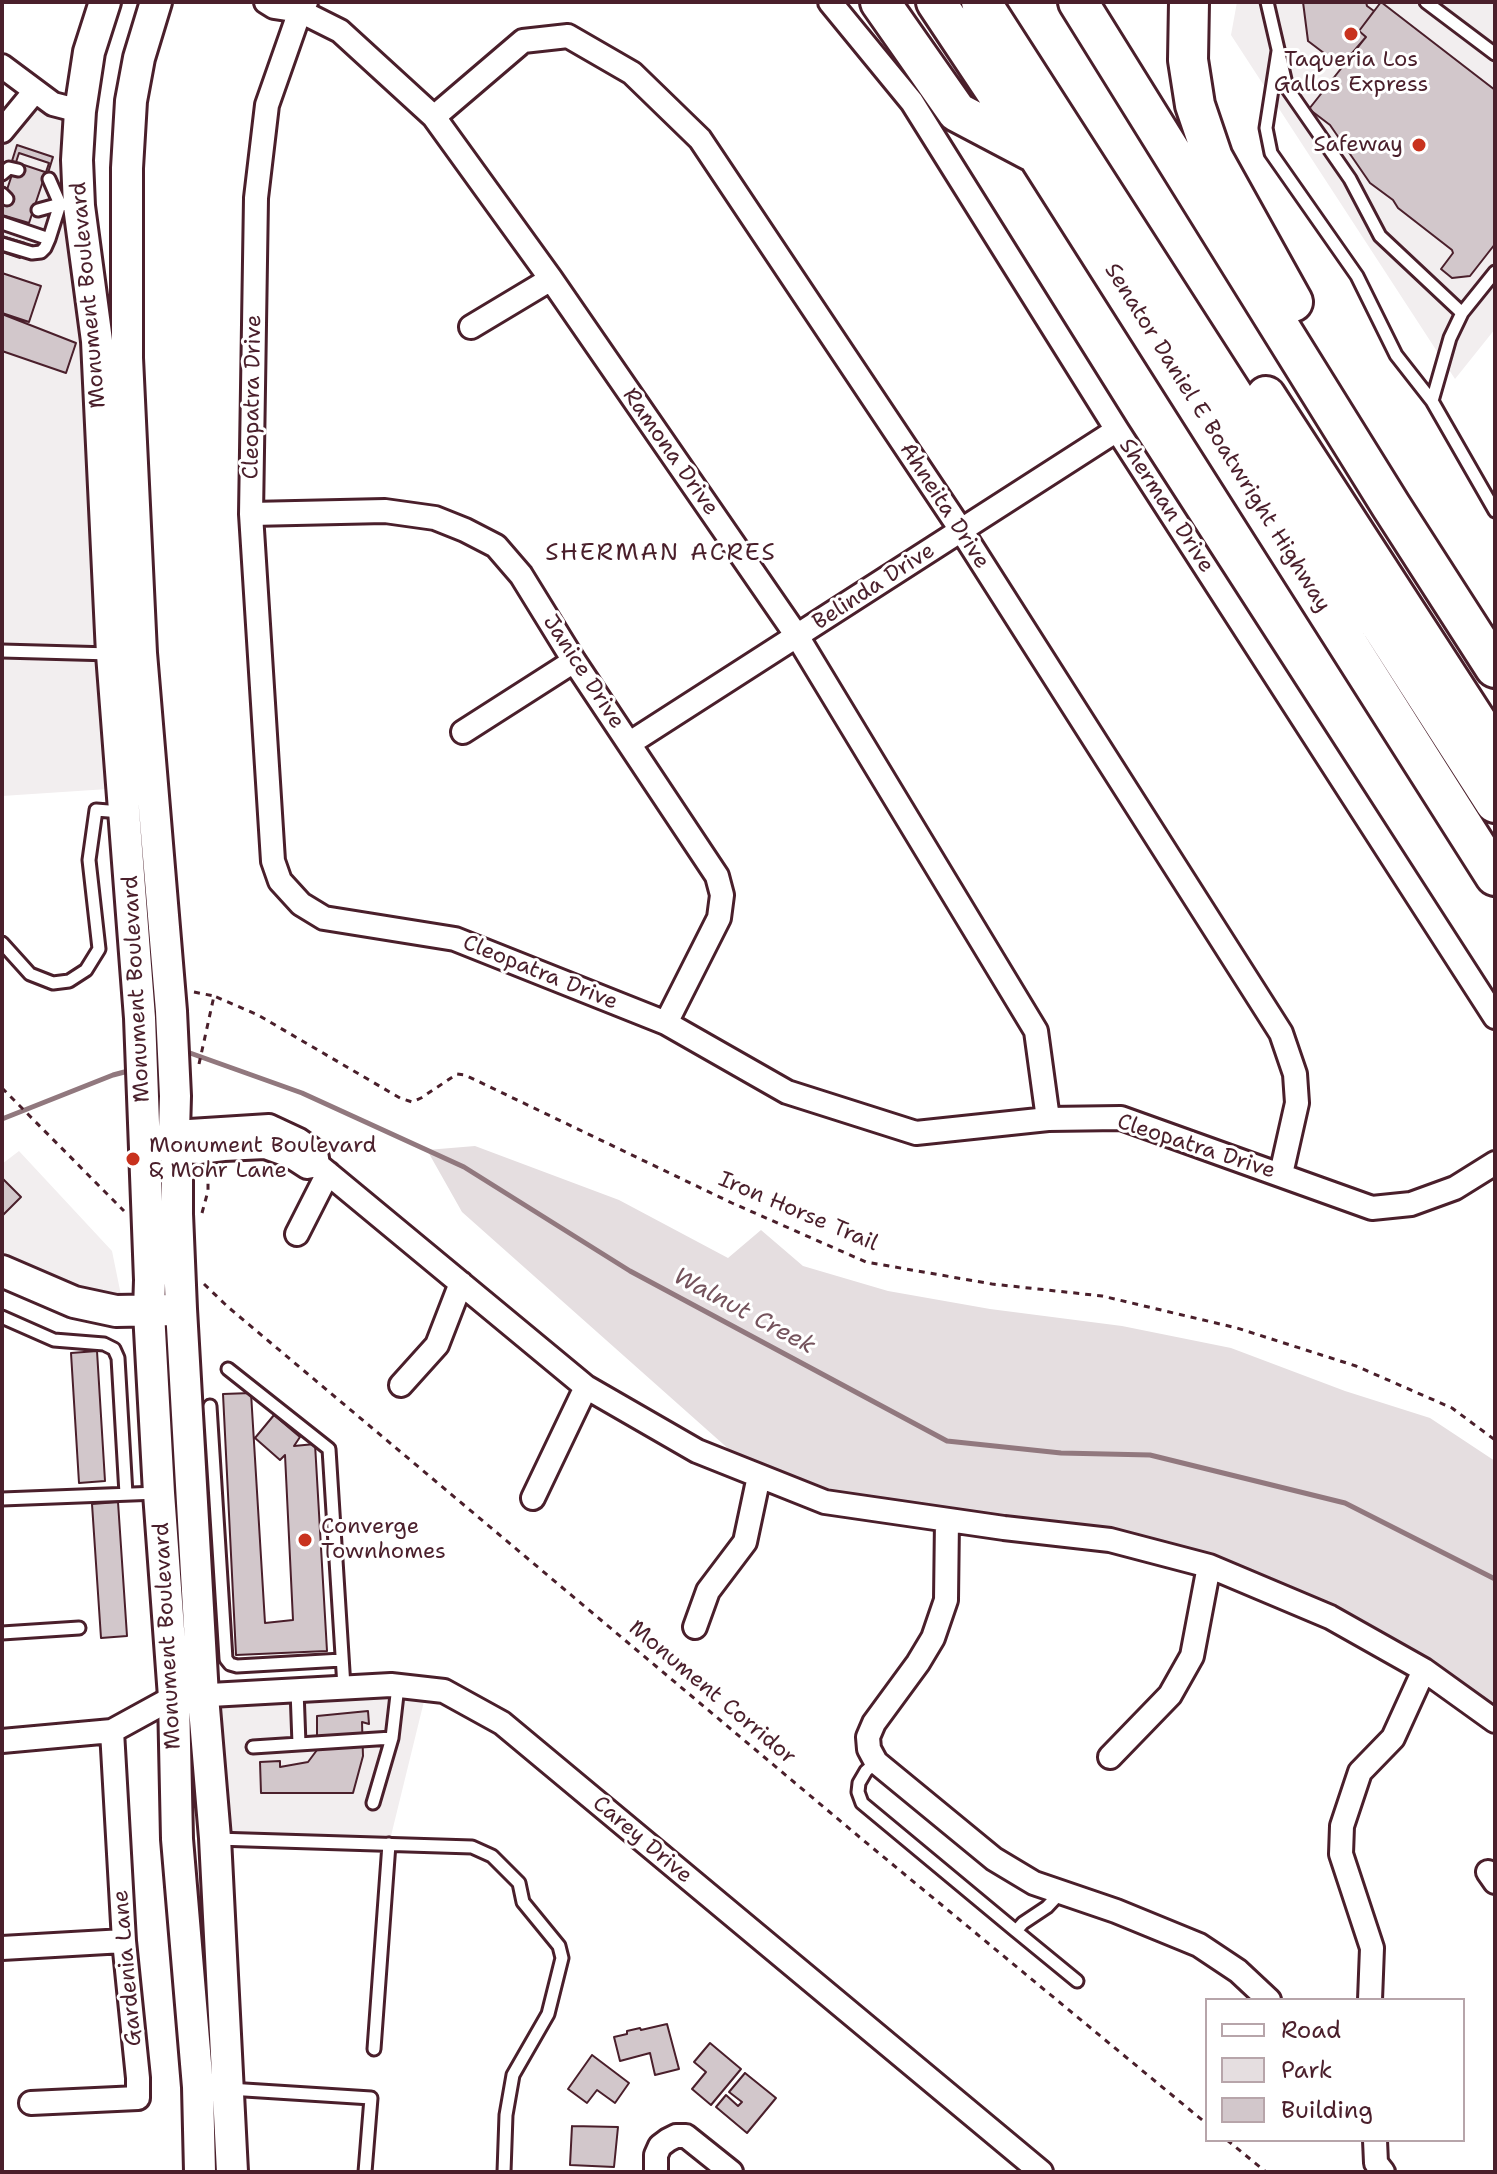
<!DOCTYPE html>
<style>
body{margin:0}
#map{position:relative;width:1497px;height:2174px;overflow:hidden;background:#fff;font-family:"Shantell Sans",sans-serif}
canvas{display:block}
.frame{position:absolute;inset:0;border:4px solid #4a1f2b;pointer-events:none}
.legend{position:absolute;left:1205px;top:1998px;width:260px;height:144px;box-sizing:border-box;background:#fff;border:2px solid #b7a5aa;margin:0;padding:10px 14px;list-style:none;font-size:24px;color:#4a1f2b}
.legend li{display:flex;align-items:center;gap:16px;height:40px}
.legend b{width:40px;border:2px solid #b7a5aa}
</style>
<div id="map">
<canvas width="1497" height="2174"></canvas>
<div class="frame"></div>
<ul class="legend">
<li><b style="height:10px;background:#fff"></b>Road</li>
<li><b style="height:22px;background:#e5dee0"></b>Park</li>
<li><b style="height:22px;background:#d2c7cb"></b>Building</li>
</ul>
</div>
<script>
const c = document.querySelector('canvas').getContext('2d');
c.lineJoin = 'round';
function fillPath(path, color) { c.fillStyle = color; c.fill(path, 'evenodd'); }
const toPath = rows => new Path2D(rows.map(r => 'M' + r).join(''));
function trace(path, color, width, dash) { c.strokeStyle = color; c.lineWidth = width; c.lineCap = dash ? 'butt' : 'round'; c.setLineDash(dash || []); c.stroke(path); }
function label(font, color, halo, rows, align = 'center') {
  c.font = font + ' "Shantell Sans",sans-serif'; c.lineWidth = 6; c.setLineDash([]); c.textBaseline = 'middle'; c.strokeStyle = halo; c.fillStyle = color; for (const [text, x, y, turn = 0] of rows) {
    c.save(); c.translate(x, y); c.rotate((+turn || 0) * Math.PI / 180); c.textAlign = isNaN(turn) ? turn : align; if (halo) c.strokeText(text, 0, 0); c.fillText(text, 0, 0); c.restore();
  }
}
const built = toPath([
 [1237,2,1495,2,1495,329,1455,379,1231,35],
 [35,91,80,111,123,788,2,796,2,131],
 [19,1151,112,1251,122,1300,103,1300,2,1265,2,1164],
 [427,1689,389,1844,215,1838,203,1696]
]);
const green = toPath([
 [475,1146,619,1200,728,1258,761,1230,803,1266,888,1291,990,1309,1122,1326,1231,1348,1345,1391,1430,1418,1495,1461,1495,1721,1424,1670,1209,1566,825,1502,759,1476,462,1212,427,1150]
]);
const stream = toPath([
 [184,1055,190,1053,302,1093,464,1167,630,1271,947,1441,1061,1453,1150,1455,1345,1503,1495,1579],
 [2,1119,113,1075,132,1070]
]);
const building = toPath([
 [1303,2,1366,2,1367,6,1374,11,1359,31,1366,37,1341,66,1308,41,1303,2],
 [1381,2,1495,90,1495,244,1470,276,1452,278,1441,269,1453,253,1452,250,1398,208,1393,200,1370,183,1330,125,1309,109,1366,37,1359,31,1381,2],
 [17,145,53,157,48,173,12,161,17,145],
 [19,153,49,163,29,223,2,215,2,205,19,153],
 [2,236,25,243,20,258,2,252,2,236],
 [2,273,41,286,29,322,2,313,2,273],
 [2,314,76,343,66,373,2,351,2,314],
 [2,1178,21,1197,2,1216,2,1178],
 [97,1351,105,1481,79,1483,71,1353,97,1351],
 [251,1393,265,1623,293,1620,285,1455,280,1460,255,1438,274,1415,300,1437,294,1446,315,1444,327,1651,236,1655,223,1394,251,1393],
 [118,1502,127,1636,101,1638,92,1504,118,1502],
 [368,1711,369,1724,362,1722,363,1756,353,1793,261,1793,260,1762,280,1761,280,1767,308,1762,317,1750,317,1716,368,1711],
 [667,2024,679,2069,655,2075,650,2053,620,2061,614,2037,627,2034,627,2031,640,2028,641,2030,667,2024],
 [710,2043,741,2069,711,2105,692,2089,706,2072,694,2062,710,2043],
 [592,2055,629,2083,615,2103,597,2090,587,2103,568,2089,592,2055],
 [745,2073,776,2098,747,2133,716,2107,726,2095,738,2106,742,2102,729,2092,745,2073],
 [572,2126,618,2127,614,2167,570,2165,572,2126]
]);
const path = toPath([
 [194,992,214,996],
 [199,1064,214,996,258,1015,400,1098,412,1102,421,1098,457,1074,465,1075,732,1203,866,1262,992,1284,1102,1296,1237,1328,1356,1366,1452,1408,1495,1440],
 [2,1088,124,1211],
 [202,1213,208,1191,208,1176,206,1170],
 [204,1284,228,1307,863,1840,1207,2124],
 [1227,2140,1266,2172]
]);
const lane = toPath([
 [1267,2,1287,88,1350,179,1380,236,1462,313,1495,272],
 [1426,2,1495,54],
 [1278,51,1266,128,1271,153,1357,276,1396,355,1432,401,1450,338,1462,313],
 [2,174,9,168,18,170],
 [2,194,7,199],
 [38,210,60,204,49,179],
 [2,223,49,239,60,204,77,205],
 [2,244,32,253,41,252,45,248,49,239],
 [1432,401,1495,511],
 [2,651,111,654],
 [2,943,30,974,53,983,69,981,86,970,99,949,89,860,96,810,121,812],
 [2,1317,54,1340,104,1344,114,1349,118,1358,126,1494],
 [228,1369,329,1449,344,1687],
 [210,1406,226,1659,230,1664,237,1666,342,1660],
 [2,1499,158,1493],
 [2,1633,79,1628],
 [299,1744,392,1738],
 [253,1747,299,1744,297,1690],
 [876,1762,866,1771,859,1783,858,1792,862,1803,1016,1931,1023,1923,1047,1907,1061,1892],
 [373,1803,392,1738,398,1686],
 [216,1839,472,1847,492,1856,519,1883,523,1902,559,1946,562,1958,548,2014,513,2075,506,2115,504,2172],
 [1016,1931,1077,1981],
 [374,2049,389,1844],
 [229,2089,371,2098,365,2172]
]);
const street = toPath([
 [266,2,274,7,300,11,340,31,434,117,551,279,797,636,1036,1031,1048,1119],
 [306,2,300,11,267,105,256,198,251,514,273,861,280,881,301,904,324,918,455,939,666,1023,787,1092,916,1133,1048,1119,1121,1118,1372,1208,1411,1204,1455,1188,1495,1163],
 [830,2,912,102,1117,430,1495,1017],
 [2,66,53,104,80,111],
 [434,117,523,41,568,36,632,73,700,139,961,530,1281,1033,1295,1074,1297,1103,1281,1174],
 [2,131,35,91],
 [471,327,551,279],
 [251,514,385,511,435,518,465,530,496,546,521,575,574,661,717,876,722,895,719,918,666,1023],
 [463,732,574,661],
 [630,743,1117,430],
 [174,1132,269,1126,299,1140,316,1152,318,1165,586,1387,697,1451,825,1502,1004,1528,1110,1540,1209,1566,1330,1617,1424,1670,1495,1721],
 [163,1150,199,1152,224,1149,265,1147,290,1156,307,1167,318,1165],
 [297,1234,328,1173],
 [401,1385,437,1345,461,1283],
 [533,1498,586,1387],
 [947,1520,946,1600,933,1638,918,1663,874,1723,868,1737,869,1749,876,1762,994,1859,1034,1883,1116,1911,1199,1945,1238,1971,1269,2000],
 [695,1627,708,1591,745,1542,759,1476],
 [2,1741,112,1731,174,1697,391,1685,444,1691,502,1723,1041,2172],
 [1110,1757,1170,1695,1192,1656,1209,1566],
 [1488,1872,1495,1882],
 [2,1948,124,1941],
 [1370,2000,1372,1948,1341,1854,1342,1826,1360,1772,1393,1738,1424,1670],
 [31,2103,138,2098,138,2078,124,1941,112,1731],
 [1375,2140,1376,2163,1383,2172],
 [656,2172,656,2155,660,2146,668,2140,676,2136,686,2136,731,2172]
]);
const secondary = toPath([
 [105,2,89,52,80,111,77,160,79,206,97,341,112,654,140,1018,150,1280,149,1312,159,1493,174,1697,177,1839,198,2087,200,2172],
 [156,2,139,58,131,101,127,168,127,358,141,653,171,1011,175,1096,174,1132,177,1152,177,1214,181,1309,203,1696,215,1838,232,2172],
 [2,1271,74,1302,116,1311,168,1310]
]);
const highway = toPath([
 [880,2,957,112,1031,151],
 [936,2,1037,154,1495,876],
 [981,2,1495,803],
 [1078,2,1391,506,1495,668],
 [1189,2,1188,60,1195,105,1213,158,1293,302],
 [1266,396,1495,750]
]);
const markers = [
 [1351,34,8,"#c8321e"],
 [1419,145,8,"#c8321e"],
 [133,1159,8,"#c8321e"],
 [305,1540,8,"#c8321e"]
];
const poiNames = [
 ["Taqueria Los",1351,60,"center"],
 ["Gallos Express",1351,85,"center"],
 ["Safeway",1403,145,"right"],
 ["Monument Boulevard",149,1146],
 ["& Mohr Lane",149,1171],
 ["Converge",321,1527],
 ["Townhomes",321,1552]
];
const streetNames = [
 ["Monument Boulevard",89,295,-95],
 ["Cleopatra Drive",253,397,-89],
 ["Senator Daniel E Boatwright Highway",1217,438,58],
 ["Ramona Drive",670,452,55],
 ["Ahneita Drive",944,506,57],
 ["Sherman Drive",1166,506,57],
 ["Belinda Drive",874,587,-33],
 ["Janice Drive",583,672,57],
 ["Cleopatra Drive",540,973,22],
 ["Monument Boulevard",137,989,-93],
 ["Cleopatra Drive",1196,1147,18],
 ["Iron Horse Trail",798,1212,23],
 ["Monument Boulevard",168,1636,-93],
 ["Monument Corridor",712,1693,40],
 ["Carey Drive",642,1840,40],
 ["Gardenia Lane",128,1968,-95]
];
const neighbourhoodNames = [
 ["SHERMAN ACRES",661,554]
];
const waterNames = [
 ["Walnut Creek",744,1312,28]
];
fillPath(built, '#f2eeef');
fillPath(green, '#e5dee0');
trace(stream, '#91787e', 5);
fillPath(building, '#d2c7cb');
trace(building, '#4a1f2b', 2);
trace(lane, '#4a1f2b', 17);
trace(street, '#4a1f2b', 28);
trace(secondary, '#4a1f2b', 36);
trace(highway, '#4a1f2b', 44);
trace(path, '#4a1f2b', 3, [6, 6]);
trace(lane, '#fff', 11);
trace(street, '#fff', 22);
trace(secondary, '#fff', 30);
trace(highway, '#fff', 38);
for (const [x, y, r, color] of markers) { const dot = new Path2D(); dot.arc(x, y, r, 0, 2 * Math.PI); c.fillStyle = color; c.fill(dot); trace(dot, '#fff', 3); }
label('22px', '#4a1f2b', '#fff', poiNames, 'left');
label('22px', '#4a1f2b', '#fff', streetNames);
c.letterSpacing = '2px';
label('24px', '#4a1f2b', '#fff', neighbourhoodNames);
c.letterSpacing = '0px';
label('italic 24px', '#74535c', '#fff', waterNames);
</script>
